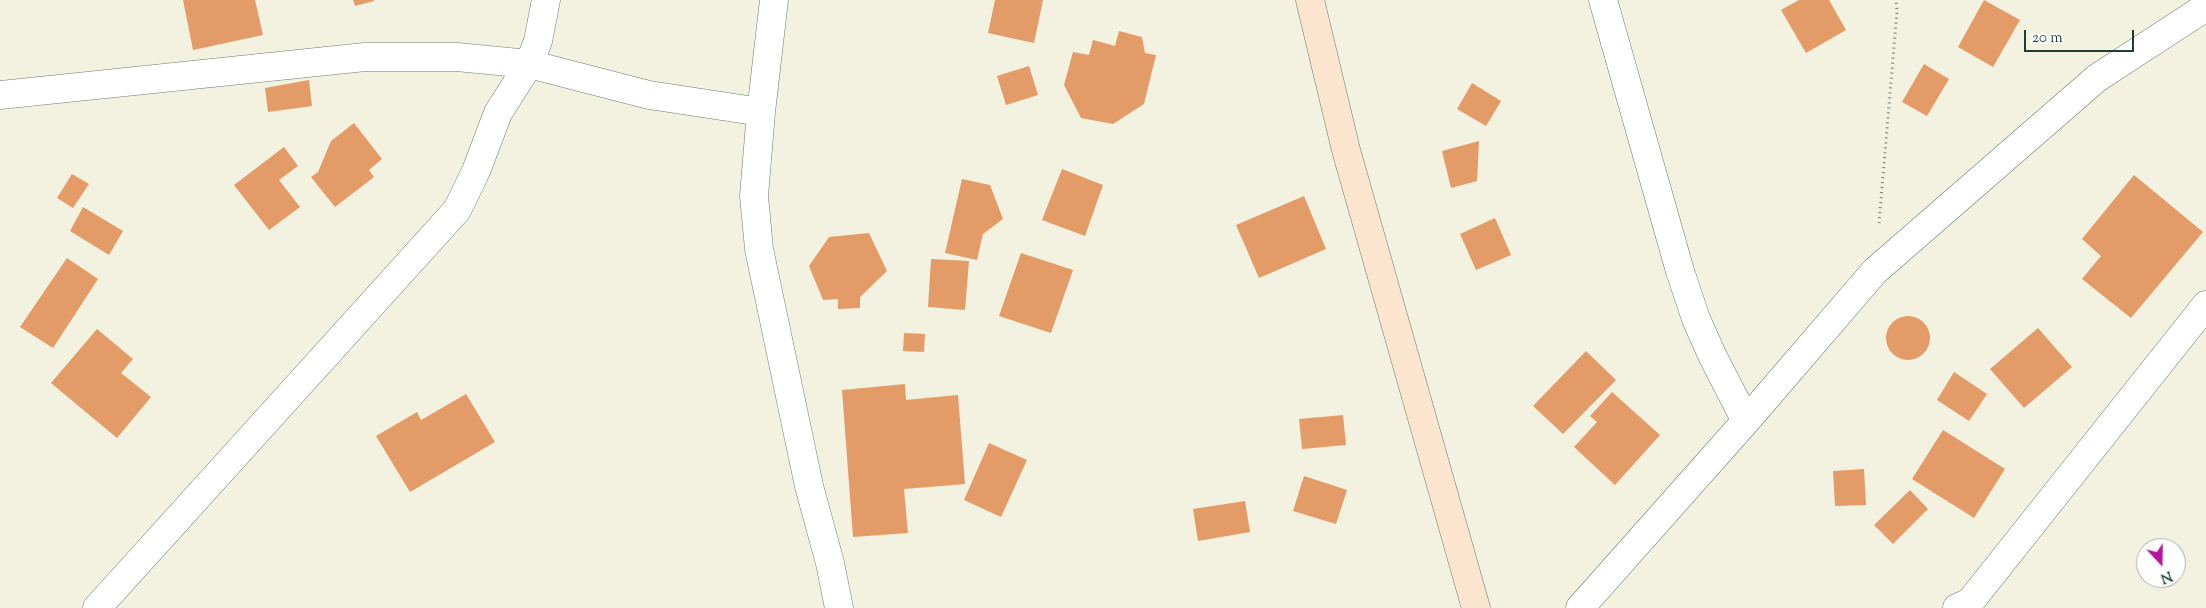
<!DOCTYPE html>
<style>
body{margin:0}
#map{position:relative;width:2206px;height:608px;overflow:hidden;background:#f3f1e0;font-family:"Sorts Mill Goudy",serif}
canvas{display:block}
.north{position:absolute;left:2136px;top:538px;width:50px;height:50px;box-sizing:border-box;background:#fff;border:1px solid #a5b1ae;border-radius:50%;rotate:159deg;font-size:14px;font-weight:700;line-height:20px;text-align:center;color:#1f3d34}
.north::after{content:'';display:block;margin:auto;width:18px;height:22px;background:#b5179e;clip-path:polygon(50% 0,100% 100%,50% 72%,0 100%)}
.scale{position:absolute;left:2024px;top:30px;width:110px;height:22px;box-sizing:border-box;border:2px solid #1f3d34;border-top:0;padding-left:6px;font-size:15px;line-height:18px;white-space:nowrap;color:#1f3d34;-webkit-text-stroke:4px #fff;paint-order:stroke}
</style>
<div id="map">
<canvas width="2206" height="608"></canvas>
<div class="north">N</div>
<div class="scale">20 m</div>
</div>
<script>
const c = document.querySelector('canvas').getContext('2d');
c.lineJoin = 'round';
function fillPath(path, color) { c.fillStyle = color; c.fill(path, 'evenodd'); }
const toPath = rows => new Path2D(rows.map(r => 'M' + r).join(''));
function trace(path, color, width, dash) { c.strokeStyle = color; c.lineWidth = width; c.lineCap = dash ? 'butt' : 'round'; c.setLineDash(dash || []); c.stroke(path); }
const building = toPath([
 [183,0,255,0,263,35,193,50],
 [353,0,374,0,374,1,355,6],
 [995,0,1043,0,1034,43,988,33],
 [1799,0,1829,0,1846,30,1806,53,1781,10],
 [1984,0,2020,20,1993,67,1958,47],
 [1119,31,1142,37,1145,53,1156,55,1144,104,1113,124,1081,118,1064,85,1073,52,1089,55,1093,40,1115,46],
 [1924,64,1949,79,1927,116,1902,102],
 [1029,66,1038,95,1006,105,997,76],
 [309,80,312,106,268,112,265,88],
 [1472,83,1501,101,1486,126,1457,109],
 [354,123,382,159,369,170,374,177,335,207,311,177,318,172,331,141],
 [1479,141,1477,181,1451,188,1442,151],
 [284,147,298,166,279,180,300,207,269,230,234,185],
 [1062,169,1103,185,1085,236,1042,220],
 [72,174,89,184,73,208,57,198],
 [2134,175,2203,232,2131,318,2082,279,2101,256,2082,239],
 [962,179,990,185,1003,219,983,234,977,260,945,253],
 [1304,196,1326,249,1259,278,1236,225],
 [83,207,123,231,109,255,70,231],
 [1495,218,1511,255,1476,270,1460,234],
 [869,233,887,271,860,297,860,308,838,309,838,299,823,300,809,266,829,237],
 [1021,253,1073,270,1051,333,999,316],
 [67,258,98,279,53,348,20,327],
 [931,259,969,261,965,310,928,307],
 '1886 338a22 22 0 1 1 44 0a22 22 0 1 1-44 0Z',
 [2038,328,2072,367,2024,408,1990,369],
 [97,329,133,359,121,373,151,397,117,438,51,383],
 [904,333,925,334,924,352,903,351],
 [1586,351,1616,380,1563,434,1533,406],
 [1954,372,1987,394,1969,421,1937,400],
 [905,384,906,400,958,395,965,484,904,489,908,533,853,537,842,390],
 [1612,392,1660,435,1615,485,1574,447,1597,422,1590,416],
 [466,394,495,442,410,492,376,436,417,412,421,420],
 [1343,415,1346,445,1302,449,1299,419],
 [1943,430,2005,469,1974,518,1912,479],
 [989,443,1027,460,1001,517,964,500],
 [1864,469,1866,505,1835,506,1833,471],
 [1304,476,1347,490,1336,524,1293,511],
 [1910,490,1928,509,1893,544,1874,525],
 [1245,501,1250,532,1198,541,1193,509]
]);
const path = toPath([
 [1879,223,1897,11,1896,0]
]);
const street = toPath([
 [774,0,761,112,754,196,759,249,809,486,830,563,839,608],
 [1603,0,1680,271,1696,319,1713,357,1746,421],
 [0,95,365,57,457,57,529,64,649,95,761,112],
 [97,608,457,210,476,171,498,113,529,64,538,41,546,0],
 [1580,608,1746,421,1875,271,2097,78,2206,7],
 [1957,608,1970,602,2206,305]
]);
const secondary = toPath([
 [1310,0,1346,150,1476,608]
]);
fillPath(building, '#e39b68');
trace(street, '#697c70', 29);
trace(secondary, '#697c70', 29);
trace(path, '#697c70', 3, [1, 4]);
trace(street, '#fff', 28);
trace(secondary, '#fce5cf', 28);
</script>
